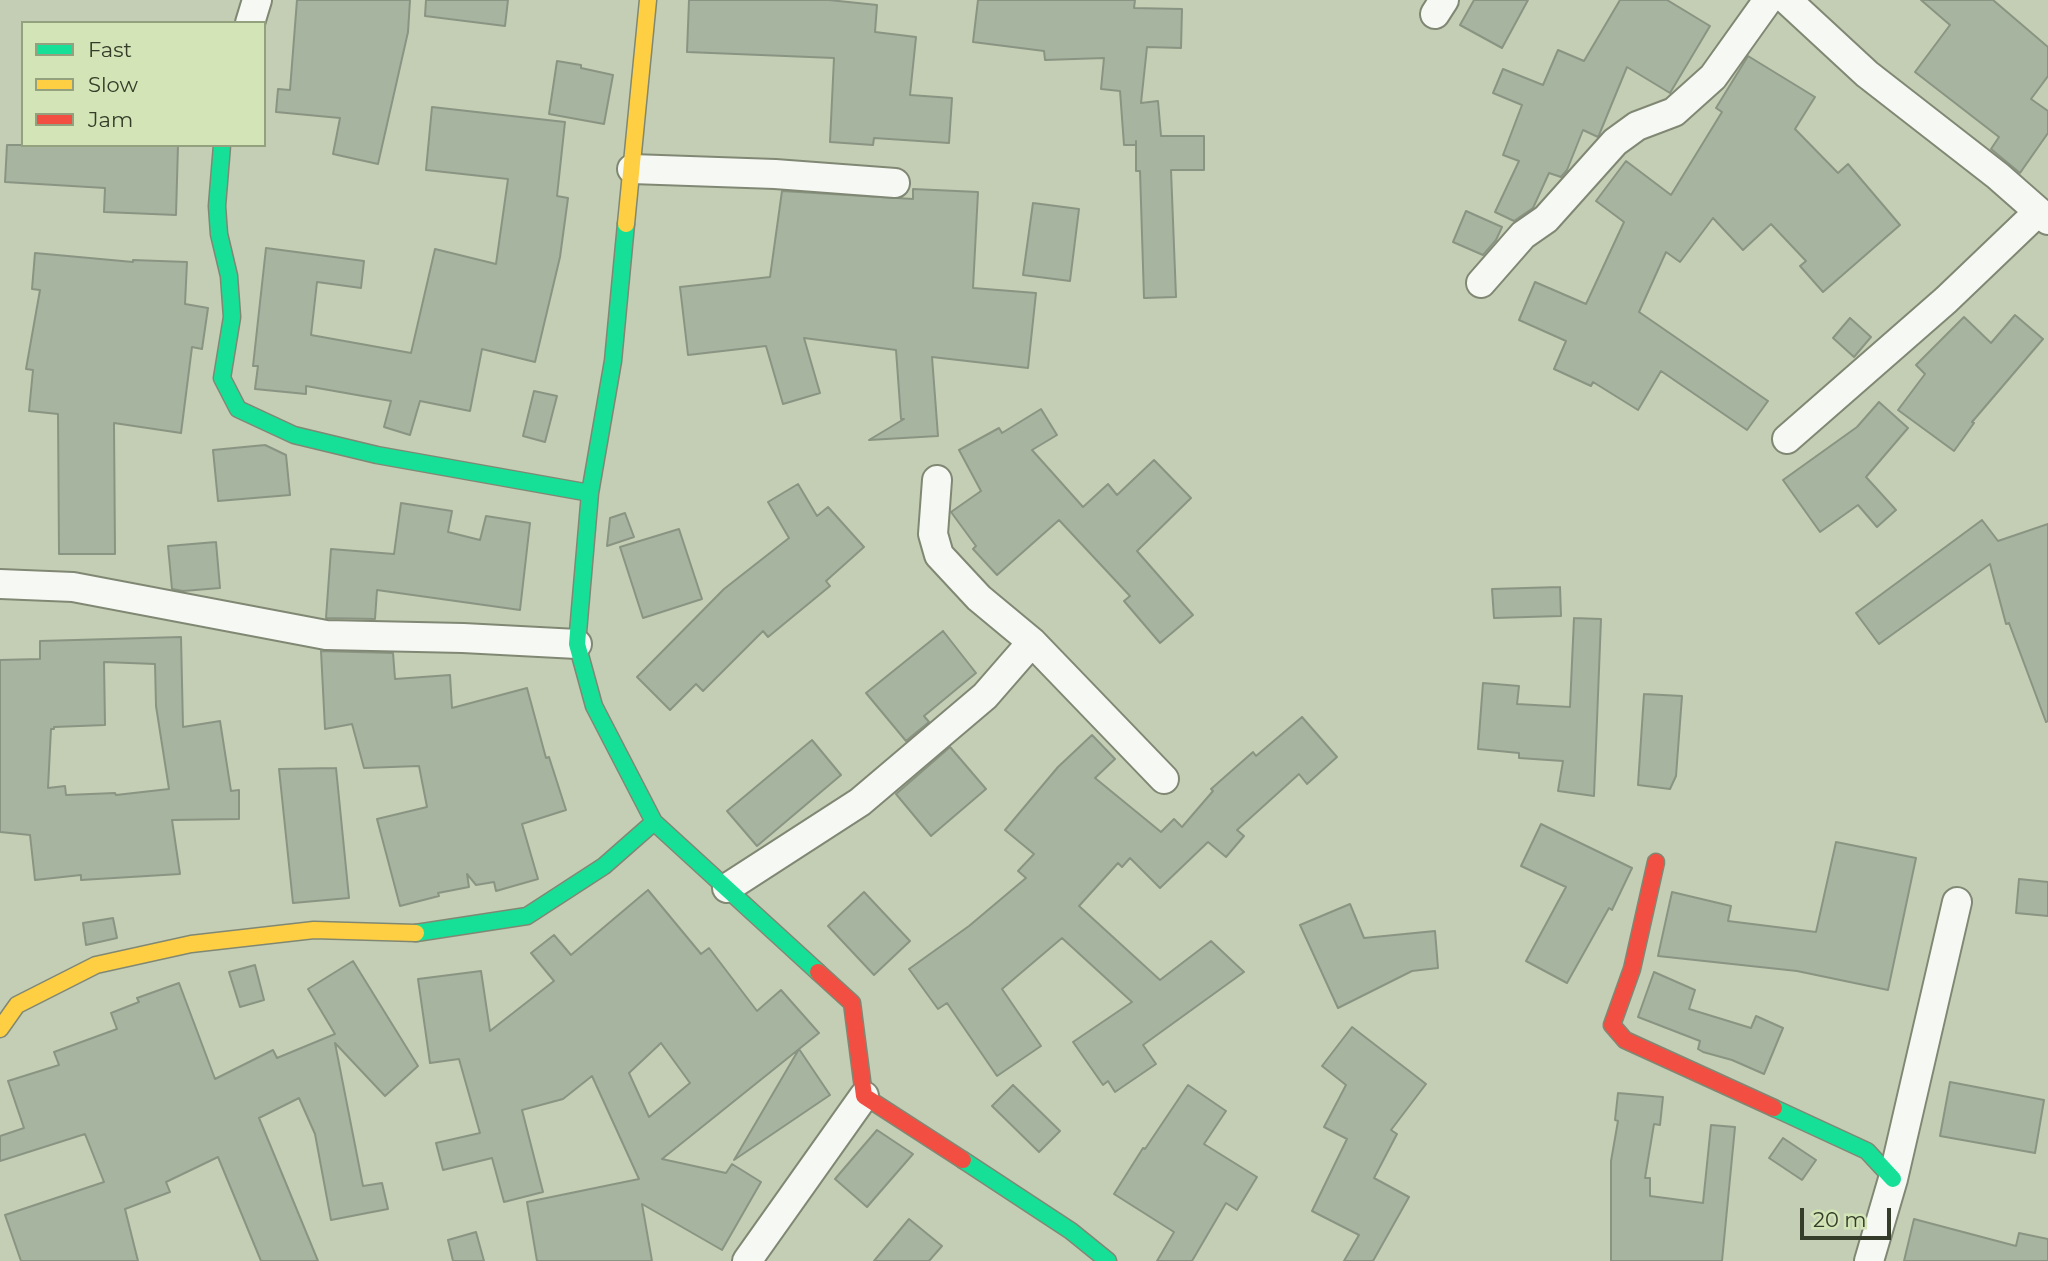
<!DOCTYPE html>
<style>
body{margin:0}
#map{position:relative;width:2048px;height:1261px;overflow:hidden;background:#c4ceb4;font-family:Montserrat,sans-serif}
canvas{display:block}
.legend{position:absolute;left:21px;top:21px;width:245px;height:126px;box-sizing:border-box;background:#d3e5b7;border:2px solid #94a17e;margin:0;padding:9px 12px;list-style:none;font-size:21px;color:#353c29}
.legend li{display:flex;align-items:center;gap:14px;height:35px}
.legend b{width:35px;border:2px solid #94a17e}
.scale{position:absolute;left:1800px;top:1208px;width:91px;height:32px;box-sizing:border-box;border:4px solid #353c29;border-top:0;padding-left:9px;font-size:21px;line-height:24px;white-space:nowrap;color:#353c29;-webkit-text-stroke:5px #d3e5b7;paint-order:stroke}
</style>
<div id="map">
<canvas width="2048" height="1261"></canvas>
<ul class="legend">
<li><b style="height:9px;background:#16e098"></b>Fast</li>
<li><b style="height:9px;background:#ffcf43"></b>Slow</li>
<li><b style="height:9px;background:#f24e42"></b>Jam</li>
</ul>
<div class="scale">20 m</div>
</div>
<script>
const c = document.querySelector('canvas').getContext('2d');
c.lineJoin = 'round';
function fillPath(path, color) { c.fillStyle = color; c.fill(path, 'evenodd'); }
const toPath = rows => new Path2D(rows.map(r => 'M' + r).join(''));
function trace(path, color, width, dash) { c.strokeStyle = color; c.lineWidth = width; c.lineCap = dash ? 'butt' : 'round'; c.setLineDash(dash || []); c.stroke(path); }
const building = toPath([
 [297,0,410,0,408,32,378,164,333,154,340,118,276,112,278,89,290,90,297,0],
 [426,0,508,0,505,26,425,16,426,0],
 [689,0,829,0,877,5,875,32,916,37,910,95,952,98,949,143,874,138,873,145,830,142,834,58,687,52,689,0],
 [978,0,1135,0,1134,8,1182,9,1181,48,1147,47,1141,103,1158,101,1161,136,1204,136,1204,170,1171,170,1176,297,1144,298,1140,171,1136,171,1136,141,1136,145,1124,145,1120,91,1101,89,1104,58,1045,60,1044,51,973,42,978,0],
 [1474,0,1528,0,1502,48,1460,25,1474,0],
 [1620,0,1667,0,1710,26,1670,93,1627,67,1599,135,1598,137,1583,130,1567,170,1561,177,1549,173,1533,208,1514,221,1495,212,1519,161,1503,155,1522,105,1493,93,1503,69,1543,85,1558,50,1584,61,1620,0],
 [1921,0,1993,0,2048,47,2048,76,2031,99,2048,111,2048,133,2020,173,1991,149,1999,137,1915,72,1950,25,1921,0],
 [1748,56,1815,97,1795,129,1838,173,1848,164,1900,225,1823,292,1800,266,1806,261,1771,224,1743,250,1713,218,1680,262,1666,252,1639,312,1768,401,1747,430,1661,371,1638,410,1593,382,1591,386,1554,369,1566,341,1519,320,1535,282,1586,304,1624,222,1596,201,1626,161,1671,195,1722,112,1716,108,1748,56],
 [557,61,581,65,581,68,613,75,604,124,549,114,557,61],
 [432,107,565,122,557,196,568,198,560,257,535,362,482,349,470,411,420,401,410,435,384,427,391,401,306,386,306,394,255,389,258,366,253,366,266,248,364,261,361,288,317,282,311,335,411,353,435,249,496,264,508,179,426,170,432,107],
 [7,145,178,145,176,215,104,212,105,188,5,182,7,145],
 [913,189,978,192,973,288,1036,293,1028,368,932,357,938,436,869,440,904,419,901,419,896,350,804,338,820,393,783,404,766,346,688,355,680,287,770,277,782,191,913,199,913,189],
 [1033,203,1079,209,1070,281,1023,275,1033,203],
 [1466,211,1502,227,1496,240,1483,255,1453,242,1466,211],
 [35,253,133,262,133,260,187,262,185,304,208,308,202,349,192,347,181,433,114,423,115,554,59,554,58,414,29,411,33,370,26,369,40,290,32,289,35,253],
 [2015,315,2043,339,1972,422,1974,423,1954,451,1898,410,1925,374,1916,365,1964,317,1991,343,2015,315],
 [1850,318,1871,337,1854,357,1833,338,1850,318],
 [534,391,557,396,545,442,523,436,534,391],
 [1879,402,1908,428,1866,477,1896,510,1877,527,1858,505,1820,532,1783,480,1857,427,1879,402],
 [1041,409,1057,435,1032,450,1083,507,1108,484,1117,495,1154,460,1191,498,1137,551,1193,615,1160,643,1124,601,1130,596,1059,520,997,575,973,549,976,546,951,512,981,491,959,450,999,428,1002,433,1041,409],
 [265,445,286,455,290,495,218,501,213,450,265,445],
 [798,484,817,516,828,507,864,547,826,581,830,586,768,637,763,631,703,691,696,684,670,710,637,677,724,589,789,538,768,502,798,484],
 [401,503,452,511,448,532,480,540,486,516,530,523,520,610,377,590,375,619,326,618,331,549,394,554,401,503],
 [625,513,634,537,607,546,610,518,625,513],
 [1982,520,1998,541,2048,524,2048,721,2046,722,2009,623,2006,624,1990,564,1879,644,1856,613,1982,520],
 [679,529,702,599,643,618,620,547,679,529],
 [216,542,220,588,183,591,172,589,168,546,216,542],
 [1560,587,1561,616,1494,618,1492,589,1560,587],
 [1574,618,1601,619,1594,796,1558,791,1563,761,1519,758,1519,753,1478,749,1483,683,1519,686,1517,704,1570,707,1574,618],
 [943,631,976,673,924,716,929,722,906,741,866,693,943,631],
 [181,637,183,727,220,721,231,791,239,790,239,819,172,820,180,874,81,880,81,875,35,880,30,835,0,832,0,660,40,659,40,641,181,637],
 [104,662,155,664,156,706,169,789,116,795,115,793,66,795,65,786,48,788,51,729,54,729,54,727,105,725,104,662],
 [321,651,393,653,395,679,450,675,452,708,527,688,546,758,549,757,566,810,522,824,538,879,496,891,494,882,476,885,467,874,469,887,438,893,439,896,400,906,377,819,427,807,419,766,364,768,352,724,325,729,321,651],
 [1644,694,1682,696,1676,776,1670,789,1638,785,1644,694],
 [1302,717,1337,757,1307,784,1299,774,1237,830,1244,836,1226,857,1208,842,1160,888,1130,858,1122,867,1118,863,1079,906,1160,980,1211,941,1244,972,1143,1045,1156,1064,1115,1092,1108,1081,1103,1085,1073,1042,1132,1002,1062,938,1002,989,1041,1046,997,1076,947,1003,938,1009,909,969,969,926,1026,878,1018,871,1034,854,1005,830,1058,767,1092,735,1115,759,1095,778,1161,832,1174,819,1182,827,1213,791,1211,789,1253,752,1256,756,1302,717],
 [812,740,841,775,757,846,727,811,812,740],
 [950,747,986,789,931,836,896,794,950,747],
 [336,768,349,898,293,903,279,769,336,768],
 [1541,824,1632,868,1612,910,1609,908,1567,983,1526,961,1566,887,1521,866,1541,824],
 [1836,842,1916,858,1888,990,1797,971,1658,956,1672,892,1731,906,1728,921,1816,932,1836,842],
 [2019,879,2048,882,2048,916,2016,913,2019,879],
 [648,890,701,954,709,948,757,1011,781,990,819,1033,662,1159,726,1173,732,1164,761,1182,722,1250,642,1204,652,1261,537,1261,527,1202,639,1179,592,1076,563,1099,522,1110,543,1192,504,1202,492,1158,443,1170,436,1143,480,1133,459,1059,430,1063,418,979,481,971,490,1031,554,981,531,953,554,935,571,955,648,890],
 [661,1043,690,1083,649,1117,629,1073,661,1043],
 [864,892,910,941,874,975,828,926,864,892],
 [1350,904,1364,938,1435,931,1438,968,1412,971,1338,1008,1300,925,1350,904],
 [113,918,117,938,86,945,83,923,113,918],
 [353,961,418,1066,385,1096,335,1043,363,1186,382,1183,388,1209,331,1220,315,1134,299,1098,259,1118,318,1261,261,1261,218,1157,166,1182,170,1192,125,1209,138,1261,21,1261,5,1215,104,1182,85,1134,0,1161,0,1136,24,1128,8,1081,59,1065,54,1052,117,1029,111,1013,139,1002,137,998,179,983,215,1079,273,1050,277,1058,335,1034,308,989,353,961],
 [255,965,264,1000,240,1007,229,972,255,965],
 [1654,972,1695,990,1689,1009,1751,1028,1756,1016,1783,1028,1764,1074,1732,1060,1703,1052,1698,1049,1700,1041,1638,1017,1654,972],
 [1352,1027,1426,1084,1391,1130,1397,1134,1374,1178,1409,1197,1373,1261,1344,1261,1359,1235,1312,1211,1347,1139,1324,1127,1346,1085,1322,1066,1352,1027],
 [799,1049,830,1095,734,1160,799,1049],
 [1950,1082,2044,1100,2035,1153,1940,1136,1950,1082],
 [1013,1085,1060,1131,1039,1152,992,1106,1013,1085],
 [1188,1085,1226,1111,1204,1144,1257,1177,1237,1210,1226,1203,1192,1261,1157,1261,1174,1232,1114,1194,1143,1148,1145,1149,1188,1085],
 [1618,1093,1663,1097,1660,1125,1654,1124,1645,1178,1650,1178,1650,1196,1703,1203,1711,1125,1735,1127,1722,1261,1611,1261,1611,1161,1618,1121,1615,1120,1618,1093],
 [877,1130,913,1154,867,1207,835,1179,877,1130],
 [1783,1138,1816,1160,1802,1180,1769,1158,1783,1138],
 [909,1219,942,1246,929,1261,874,1261,909,1219],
 [1914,1219,2016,1246,2019,1233,2048,1239,2048,1261,1904,1261,1914,1219],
 [476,1232,484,1261,453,1261,448,1240,476,1232]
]);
const street = toPath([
 [1787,0,1867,74,1998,176,2048,220],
 [1435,14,1444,0],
 [250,23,257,0],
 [632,169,775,174,895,183],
 [1481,283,1523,235,1546,219,1615,142,1637,126,1674,112,1713,77,1768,0],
 [1787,439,1946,300,2038,212],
 [937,480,933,534,939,555,979,598,1032,642,1164,779],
 [0,584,73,587,326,635,463,638,577,644],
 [727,888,860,802,985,696,1032,642],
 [747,1261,864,1096],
 [1869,1261,1893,1179,1957,902]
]);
const fast = toPath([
 [222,145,217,206,219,234,229,276,232,317,222,378,238,409,294,435,377,455,590,493],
 [626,224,613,361,590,493,577,644,594,706,654,822,818,972],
 [416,933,527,916,604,866,654,822],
 [1774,1108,1867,1151,1893,1179],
 [963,1160,1071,1231,1108,1261]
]);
const slow = toPath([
 [626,224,648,0],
 [0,1029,17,1005,96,965,191,944,314,930,416,933]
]);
const jam = toPath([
 [1656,862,1632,969,1612,1025,1625,1040,1774,1108],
 [818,972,852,1003,864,1096,963,1160]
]);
fillPath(building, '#a7b4a0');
trace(building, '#8a9482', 2);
trace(street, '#808874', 32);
trace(fast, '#808874', 19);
trace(slow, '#808874', 19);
trace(jam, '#808874', 19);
trace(street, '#f6f8f4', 28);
trace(fast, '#16e098', 16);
trace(slow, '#ffcf43', 16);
trace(jam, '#f24e42', 16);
</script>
